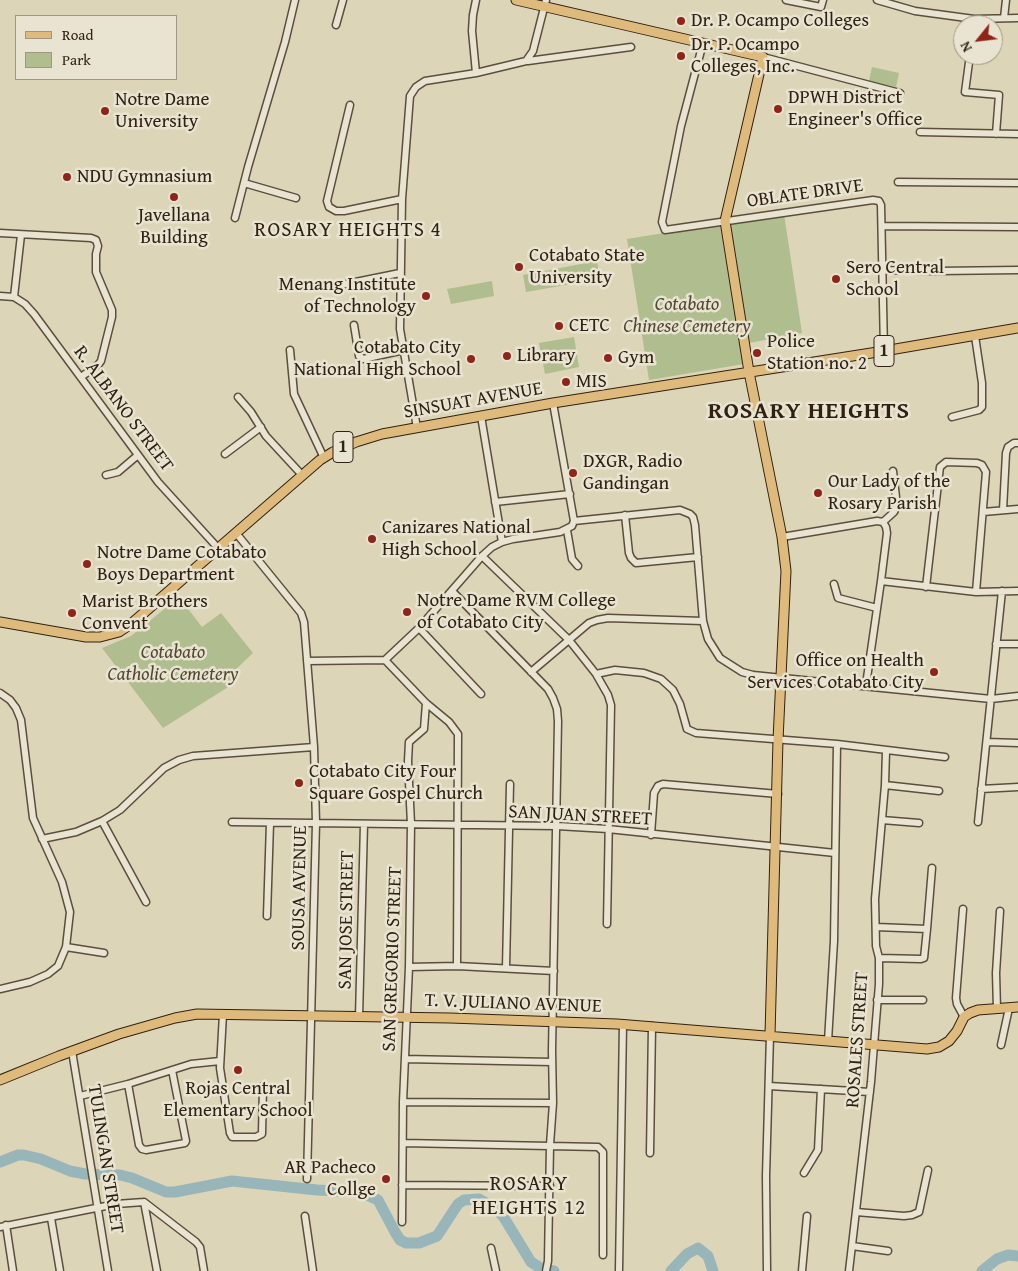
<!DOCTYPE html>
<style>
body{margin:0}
#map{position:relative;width:1018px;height:1271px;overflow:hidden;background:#ddd5b8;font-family:"Gentium Book Plus",serif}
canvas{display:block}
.legend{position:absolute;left:15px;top:15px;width:162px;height:65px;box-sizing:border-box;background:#e9e4d1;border:1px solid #9f9685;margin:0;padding:6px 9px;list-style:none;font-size:15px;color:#312112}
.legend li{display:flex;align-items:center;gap:10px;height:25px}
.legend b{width:25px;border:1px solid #9f9685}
.north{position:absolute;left:953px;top:15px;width:50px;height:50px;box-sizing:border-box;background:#e9e4d1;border:1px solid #9f9685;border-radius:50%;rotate:241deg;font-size:14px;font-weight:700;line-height:20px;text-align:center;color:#312112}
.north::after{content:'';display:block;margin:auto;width:18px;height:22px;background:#8f2418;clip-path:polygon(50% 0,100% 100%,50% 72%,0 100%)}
</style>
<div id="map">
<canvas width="1018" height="1271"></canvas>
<ul class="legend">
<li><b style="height:6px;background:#deba7c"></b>Road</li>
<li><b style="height:14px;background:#b0bd8f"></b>Park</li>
</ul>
<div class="north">N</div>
</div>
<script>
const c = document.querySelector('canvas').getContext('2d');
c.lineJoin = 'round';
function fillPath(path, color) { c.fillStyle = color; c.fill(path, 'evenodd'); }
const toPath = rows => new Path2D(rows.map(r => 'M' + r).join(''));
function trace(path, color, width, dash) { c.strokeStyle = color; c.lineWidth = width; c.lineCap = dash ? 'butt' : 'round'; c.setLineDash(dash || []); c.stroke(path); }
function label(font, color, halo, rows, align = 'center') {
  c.font = font + ' "Gentium Book Plus",serif'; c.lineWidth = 5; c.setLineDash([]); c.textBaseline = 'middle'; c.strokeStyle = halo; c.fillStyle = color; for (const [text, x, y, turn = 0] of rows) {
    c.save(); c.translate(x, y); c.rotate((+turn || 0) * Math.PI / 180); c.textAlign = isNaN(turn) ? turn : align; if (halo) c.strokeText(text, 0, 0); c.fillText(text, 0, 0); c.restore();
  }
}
const green = toPath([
 [872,67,899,73,896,87,869,81],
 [784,214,802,333,749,343,730,222],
 [720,224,744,364,649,380,627,239],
 [597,261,600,279,526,292,523,275],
 [492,281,494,296,451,304,447,289],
 [574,337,579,367,545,374,539,343],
 [179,597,202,627,221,613,253,653,230,675,233,684,163,728,102,648,131,636]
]);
const river = toPath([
 [0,1162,18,1155,24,1155,41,1159,70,1171,85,1174,120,1175,132,1178,166,1192,175,1192,232,1181,317,1190,360,1192,378,1200,395,1232,400,1240,406,1243,419,1243,437,1236,458,1204,464,1200,479,1199,495,1208,503,1216,531,1262,542,1269,554,1271],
 [671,1271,687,1254,698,1248,708,1256,713,1271],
 [982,1271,997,1259,1008,1255,1018,1256]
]);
const minor = toPath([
 [476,0,473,15,472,31,476,73],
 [786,0,821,7,823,0],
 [877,0,915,11,974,19,1018,18],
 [1004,18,1006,0],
 [336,25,343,0],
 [703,43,681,126,662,222,665,230,873,200,879,201,881,205,884,351],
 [970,55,965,92,999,95,996,134],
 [763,57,900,93],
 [528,61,631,47],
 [350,105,327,201,329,207,336,211,344,211,402,199],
 [920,132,1018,134],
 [898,182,1018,183],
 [244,183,296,198],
 [235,218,248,167,285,42,295,0],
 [882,226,1018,227],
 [0,233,91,238,96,240,98,246,96,254,96,272,112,310,112,317,101,361,98,365,81,377],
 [882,270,938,271,1018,270],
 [331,287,400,273],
 [0,296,14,297,25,304,34,314,158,482,218,548],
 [14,297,21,235],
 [354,325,359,356,363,359,404,350],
 [290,350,294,394,324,458],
 [238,397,251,412,266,436,302,475],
 [481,416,502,542],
 [952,417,979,410,982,407,982,383,975,336],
 [417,428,400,329,402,199,410,96,416,87,425,81,476,73,526,61,533,51,546,0],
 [225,454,261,427],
 [106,475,118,472,138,455],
 [495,502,570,494],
 [1003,510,1006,453,1008,447,1014,443,1018,443],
 [983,512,1018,509],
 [625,515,629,553,631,558,636,563,698,557],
 [574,521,680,510,690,514,693,517,695,525,703,621,708,639,720,658,742,672,753,675,991,699,1018,696],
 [883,522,894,512,897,506,893,471],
 [567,530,572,559,578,566],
 [236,533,301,613,304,622,314,747,316,823,307,1179],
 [782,537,877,521,883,522,886,527,887,533,881,581,866,685],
 [482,556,569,640,596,674,608,695,611,705,607,924],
 [881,581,976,592,1018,591],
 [834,584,838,598,877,608],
 [926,587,940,467,946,462,977,463,982,465,986,472,976,592],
 [452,591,548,689,553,698,557,709,558,721,552,1051,553,1103,550,1145,548,1261,546,1271],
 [419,628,481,694],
 [996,644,1018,644],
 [385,660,419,628,482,556,492,547,502,542,513,539,560,532,572,526,574,521,553,403],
 [307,661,385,660,426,703,449,722,458,734,457,966],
 [531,672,589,623,597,620,608,618,703,621],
 [596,674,615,670,644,673,661,679,673,690,680,704,687,729,696,733,837,744,945,757],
 [0,693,10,700,16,708,21,720,33,818,62,882,70,912,66,947,58,966,48,974,30,982,0,989],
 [987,742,1018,743],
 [885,785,939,791],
 [981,789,1018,787],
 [882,820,919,823],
 [102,821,146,902],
 [232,822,557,826,608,829,835,853],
 [978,822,1002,591],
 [651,835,654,793,658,786,663,784,778,794],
 [42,839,76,832,102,821,120,810,164,768,179,760,193,756,314,747],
 [963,909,956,998,957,1004,964,1017],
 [267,916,270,823],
 [876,927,927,929,924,958,921,959,879,958],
 [927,929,932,868],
 [66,947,104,953],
 [409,967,457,966,554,971],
 [506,968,510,784],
 [877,1000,923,1000],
 [997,1009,996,973,1000,911],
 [223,1014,220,1068,230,1133,232,1137,256,1137,262,1134,263,1086],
 [359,1017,364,824],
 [828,1041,834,941,837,744],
 [1001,1045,1009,1008],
 [72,1051,108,1271],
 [405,1059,552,1062],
 [128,1084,139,1145,142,1149,146,1150,185,1143,186,1141,172,1070],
 [769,1086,870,1092],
 [80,1096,128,1084,191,1064,220,1061],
 [403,1102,553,1103],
 [403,1143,598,1147,603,1152,603,1255],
 [650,1153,652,1026],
 [804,1173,818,1150,821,1089],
 [402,1185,550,1186],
 [144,1202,157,1271],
 [856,1212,904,1216,912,1215,919,1212,928,1170],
 [305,1216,313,1271],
 [51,1218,60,1271],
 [402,1222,403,1102,409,967,411,824,408,761,409,742,424,729,426,703],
 [6,1225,13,1271],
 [0,1227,116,1204,144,1202,196,1242,200,1247,204,1271],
 [852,1246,888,1251],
 [491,1248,496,1271],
 [619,1270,623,1024],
 [767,1271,766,1176,770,1035],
 [802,1271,807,1216],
 [849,1271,871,1082,879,984,879,958,876,946,875,899,885,785,886,751]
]);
const major = toPath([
 [516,0,763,57,725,221,749,372,782,537,786,571,778,740,770,1035],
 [0,622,86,637,100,637,119,632,131,624,320,460,333,452,356,442,382,434,553,403,884,351,1018,328],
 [0,1080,59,1056,119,1034,175,1018,197,1014,450,1018,617,1024,927,1049,939,1047,949,1041,957,1031,964,1017,970,1013,978,1010,1018,1007]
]);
const markers = [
 [681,21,5,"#8f2418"],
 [681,56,5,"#8f2418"],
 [778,109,5,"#8f2418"],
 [105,111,5,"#8f2418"],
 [67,177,5,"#8f2418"],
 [174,197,5,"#8f2418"],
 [519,267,5,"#8f2418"],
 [836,279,5,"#8f2418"],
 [426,296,5,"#8f2418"],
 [559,326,5,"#8f2418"],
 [757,353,5,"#8f2418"],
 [507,356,5,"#8f2418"],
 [608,358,5,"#8f2418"],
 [471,359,5,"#8f2418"],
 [566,382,5,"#8f2418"],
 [573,473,5,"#8f2418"],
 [818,493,5,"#8f2418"],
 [372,539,5,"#8f2418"],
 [87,564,5,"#8f2418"],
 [407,612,5,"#8f2418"],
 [72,613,5,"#8f2418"],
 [934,672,5,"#8f2418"],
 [299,783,5,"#8f2418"],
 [238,1070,5,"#8f2418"],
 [386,1179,5,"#8f2418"]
];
const shields = [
 [884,351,20],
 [343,447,20]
];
const shieldNames = [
 ["1",884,351],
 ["1",343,447]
];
const poiNames = [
 ["Dr. P. Ocampo Colleges",691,21],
 ["Dr. P. Ocampo",691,45],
 ["Colleges, Inc.",691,67],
 ["DPWH District",788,98],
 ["Engineer's Office",788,120],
 ["Notre Dame",115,100],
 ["University",115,122],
 ["NDU Gymnasium",77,177],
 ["Javellana",174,216,"center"],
 ["Building",174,238,"center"],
 ["Cotabato State",529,256],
 ["University",529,278],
 ["Sero Central",846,268],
 ["School",846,290],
 ["Menang Institute",416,285,"right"],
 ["of Technology",416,307,"right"],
 ["CETC",569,326],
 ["Police",767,342],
 ["Station no. 2",767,364],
 ["Cotabato City",461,348,"right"],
 ["National High School",461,370,"right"],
 ["Library",517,356],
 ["Gym",618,358],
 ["MIS",576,382],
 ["DXGR, Radio",583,462],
 ["Gandingan",583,484],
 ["Our Lady of the",828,482],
 ["Rosary Parish",828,504],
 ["Canizares National",382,528],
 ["High School",382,550],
 ["Notre Dame Cotabato",97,553],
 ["Boys Department",97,575],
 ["Notre Dame RVM College",417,601],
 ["of Cotabato City",417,623],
 ["Marist Brothers",82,602],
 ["Convent",82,624],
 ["Office on Health",924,661,"right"],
 ["Services Cotabato City",924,683,"right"],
 ["Cotabato City Four",309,772],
 ["Square Gospel Church",309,794],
 ["Rojas Central",238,1089,"center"],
 ["Elementary School",238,1111,"center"],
 ["AR Pacheco",376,1168,"right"],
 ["Collge",376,1190,"right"]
];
const streetNames = [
 ["OBLATE DRIVE",805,194,-8],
 ["SINSUAT AVENUE",473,401,-10],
 ["R. ALBANO STREET",123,409,53],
 ["SAN JUAN STREET",580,816,3],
 ["SOUSA AVENUE",300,888,-89],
 ["SAN JOSE STREET",347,920,-89],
 ["SAN GREGORIO STREET",393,959,-88],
 ["T. V. JULIANO AVENUE",513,1004,2],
 ["ROSALES STREET",858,1040,-86],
 ["TULINGAN STREET",105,1159,81]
];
const parkNames = [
 ["Cotabato",687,305],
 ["Chinese Cemetery",687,327],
 ["Cotabato",173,653],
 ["Catholic Cemetery",173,675]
];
const quarterNames = [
 ["ROSARY HEIGHTS 4",348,231],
 ["ROSARY",529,1185],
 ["HEIGHTS 12",529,1209]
];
const districtNames = [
 ["ROSARY HEIGHTS",809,412]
];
fillPath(green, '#b0bd8f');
trace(river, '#98b6ba', 11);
trace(minor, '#5c4e3c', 9);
trace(major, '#312112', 11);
trace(minor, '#e9e4d1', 6);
trace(major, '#deba7c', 9);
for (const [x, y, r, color] of markers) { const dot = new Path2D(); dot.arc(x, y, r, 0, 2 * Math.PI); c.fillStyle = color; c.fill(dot); trace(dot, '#e9e4d1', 2); }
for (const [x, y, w] of shields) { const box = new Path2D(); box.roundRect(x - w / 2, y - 15.5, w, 31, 4); c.fillStyle = '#e9e4d1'; c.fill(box); trace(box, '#312112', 1); }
label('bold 18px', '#312112', null, shieldNames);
label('19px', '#312112', '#e9e4d1', poiNames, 'left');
label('19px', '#312112', '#e9e4d1', streetNames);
label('italic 19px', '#514831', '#e9e4d1', parkNames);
c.letterSpacing = '1px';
label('21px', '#312112', '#e9e4d1', quarterNames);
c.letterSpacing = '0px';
c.letterSpacing = '1px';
label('bold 24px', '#312112', '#e9e4d1', districtNames);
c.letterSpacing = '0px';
</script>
